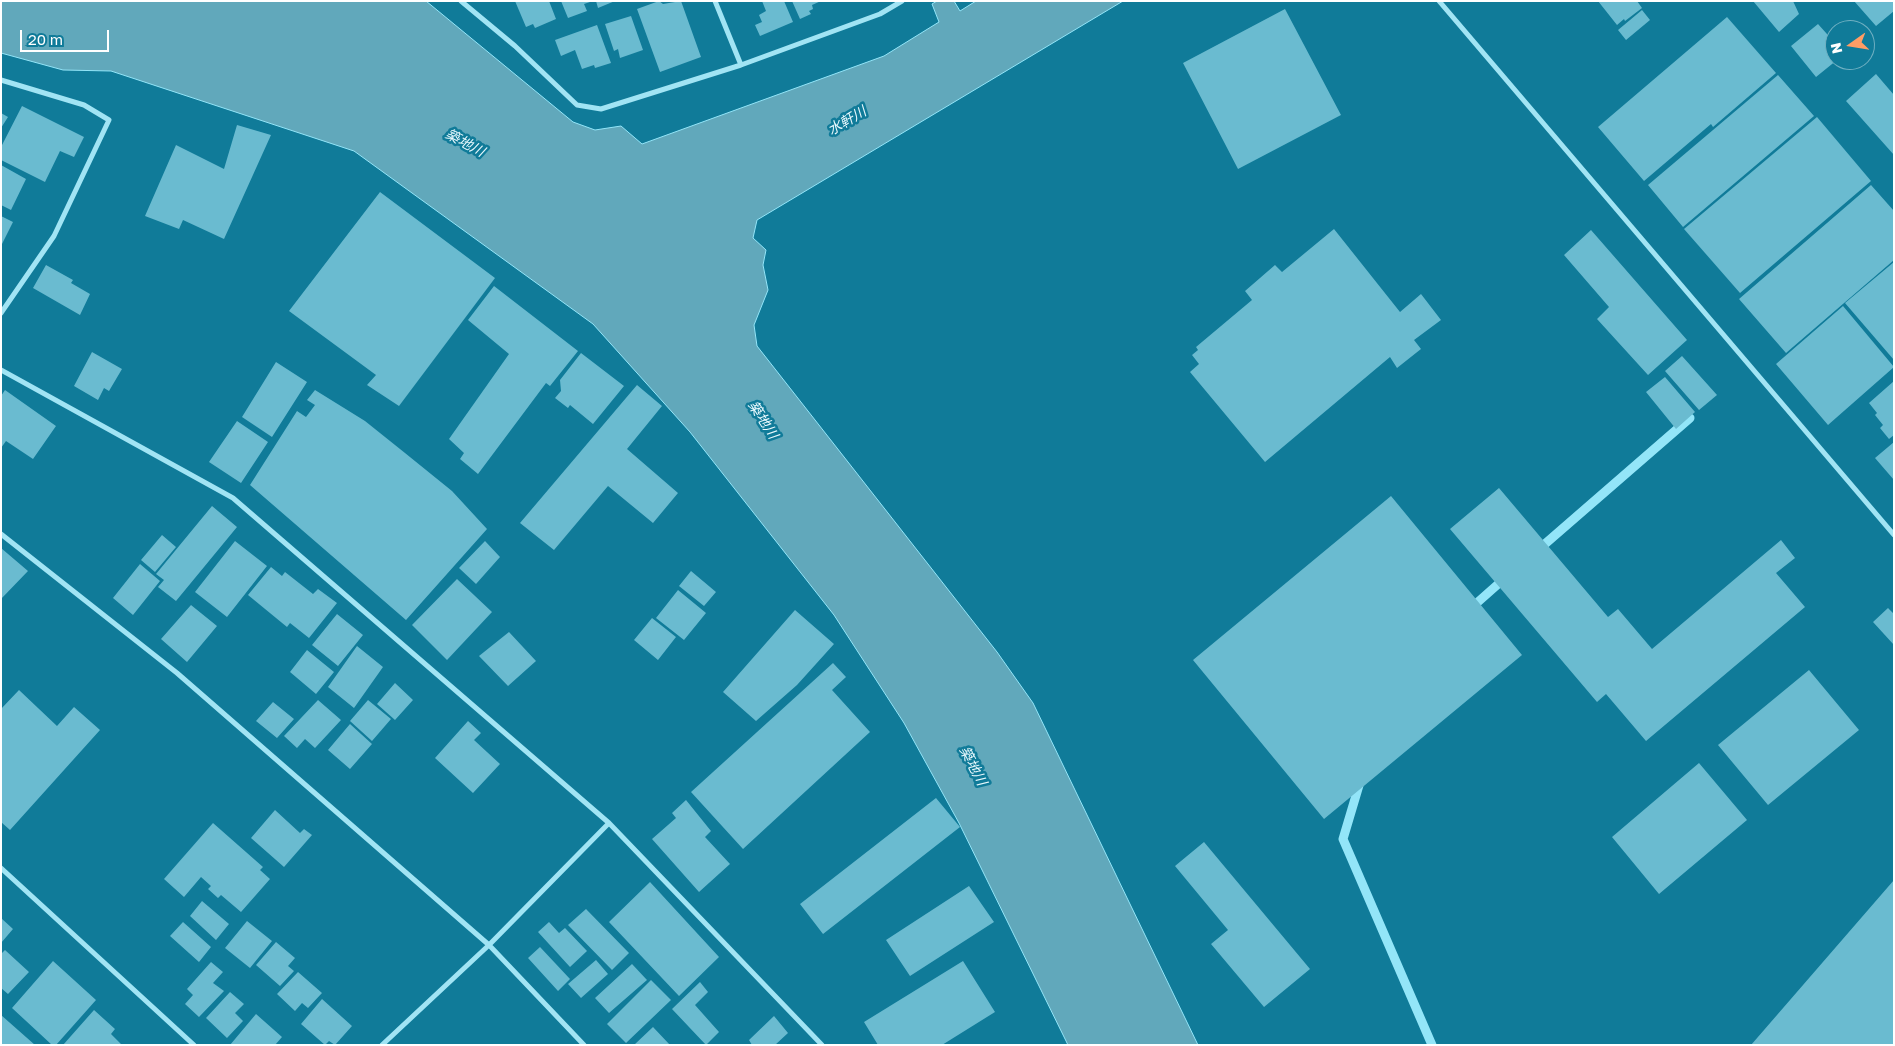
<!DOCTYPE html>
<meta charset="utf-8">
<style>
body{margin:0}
#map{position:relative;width:1895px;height:1046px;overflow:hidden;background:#107b99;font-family:"Golos Text",sans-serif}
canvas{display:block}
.frame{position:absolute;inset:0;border:2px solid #fff;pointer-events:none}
.north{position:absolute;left:1825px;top:20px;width:50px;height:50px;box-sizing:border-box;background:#107b99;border:1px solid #70b0c2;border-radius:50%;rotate:257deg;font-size:14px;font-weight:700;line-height:20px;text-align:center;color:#fff}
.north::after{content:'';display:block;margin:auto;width:18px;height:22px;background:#ff9d65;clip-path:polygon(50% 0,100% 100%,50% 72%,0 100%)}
.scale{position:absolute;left:20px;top:30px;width:89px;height:22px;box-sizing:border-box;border:2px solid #fff;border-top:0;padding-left:6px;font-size:15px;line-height:18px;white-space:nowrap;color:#fff;-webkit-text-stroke:4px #107b99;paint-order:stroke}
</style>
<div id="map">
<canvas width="1895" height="1046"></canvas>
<div class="frame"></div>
<div class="north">N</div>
<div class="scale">20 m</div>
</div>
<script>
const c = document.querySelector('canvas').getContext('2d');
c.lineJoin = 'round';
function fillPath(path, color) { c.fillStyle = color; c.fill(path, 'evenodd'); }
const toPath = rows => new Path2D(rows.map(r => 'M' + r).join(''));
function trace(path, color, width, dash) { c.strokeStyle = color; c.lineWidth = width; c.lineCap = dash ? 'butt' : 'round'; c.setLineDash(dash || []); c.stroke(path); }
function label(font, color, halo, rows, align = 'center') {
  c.font = font + ' "Golos Text","Noto Sans JP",sans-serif'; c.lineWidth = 5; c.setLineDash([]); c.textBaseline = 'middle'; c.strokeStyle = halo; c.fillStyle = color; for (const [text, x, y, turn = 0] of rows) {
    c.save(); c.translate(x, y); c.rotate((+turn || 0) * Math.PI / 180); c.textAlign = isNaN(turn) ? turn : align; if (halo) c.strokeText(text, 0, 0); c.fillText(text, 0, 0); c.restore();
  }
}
const water = toPath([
 [1,1,426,1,573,122,595,130,621,126,642,144,884,56,939,22,932,4,937,1,954,1,960,11,976,1,1123,1,757,220,753,238,766,250,763,265,768,290,754,325,757,346,997,652,1033,703,1198,1045,1068,1045,959,823,904,723,834,615,690,432,593,324,354,151,111,71,63,70,1,53,1,1]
]);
const stream = toPath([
 [1538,550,1690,418],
 [1470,609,1505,578],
 [1360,782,1343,839,1432,1045]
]);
const building = toPath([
 [515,1,549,1,556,19,535,28,533,24,526,27],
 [561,1,590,1,590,2,584,4,587,11,568,18],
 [596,1,615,1,598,8],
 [659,1,663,4,681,1,701,57,660,72,637,9],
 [762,1,784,1,793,22,760,36,755,25,762,22,759,15,766,11],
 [792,1,821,1,812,5,813,9,809,11,811,14,800,19],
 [1598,1,1637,1,1642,8,1625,21,1624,19,1617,25],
 [1753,1,1793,1,1799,14,1779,32],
 [1854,1,1894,1,1894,11,1876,26],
 [1285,9,1341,115,1238,169,1183,63],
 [1642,10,1650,20,1626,40,1618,30],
 [631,16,643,50,620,58,618,49,614,51,605,24],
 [1727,17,1776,73,1713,127,1711,124,1644,181,1598,127],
 [1818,24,1835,43,1835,60,1837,60,1816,77,1791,46],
 [597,25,611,63,595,68,594,65,582,69,575,50,561,56,555,40],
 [1876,74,1894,95,1894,155,1846,101],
 [1778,75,1814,116,1683,227,1648,185],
 [22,106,84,137,74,157,60,151,45,182,1,160,1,147],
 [1,113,8,117,1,128],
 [1817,117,1871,181,1740,293,1684,229],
 [237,125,271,135,224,239,183,220,179,229,145,216,176,145,224,169],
 [1,165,26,179,11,210,1,205],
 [1871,185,1894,211,1894,260,1786,353,1739,299],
 [380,192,495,278,399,406,367,385,376,375,289,311],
 [1,216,13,222,1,246],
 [1334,229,1400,312,1421,294,1441,320,1414,340,1421,349,1397,368,1390,357,1265,462,1190,372,1199,364,1192,355,1198,350,1196,347,1252,300,1245,291,1275,265,1282,272],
 [1591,230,1687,340,1648,375,1597,319,1609,307,1564,255],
 [1894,262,1894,360,1845,303],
 [46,265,73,280,71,283,90,294,80,315,33,288],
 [494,286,578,351,550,386,546,383,478,474,460,459,464,453,449,439,509,354,468,320],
 [1843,306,1894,367,1828,425,1776,364],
 [92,352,122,369,109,391,104,388,98,400,74,386],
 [581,353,624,386,593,424,570,405,568,408,555,398,561,391,560,380],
 [1682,356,1717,395,1699,410,1665,371],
 [276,362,307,382,272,437,242,417],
 [1665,377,1695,412,1676,429,1646,392],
 [1894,381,1894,435,1889,439,1880,428,1883,425,1875,415,1877,413,1869,403],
 [637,385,662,406,627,449,678,493,653,523,608,486,554,550,520,523],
 [5,390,56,426,33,459,6,441,1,448,1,396],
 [315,390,365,421,405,453,452,491,487,529,406,620,250,485,297,411,306,417,315,405,307,400],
 [237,421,268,442,241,483,209,462],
 [1894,442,1894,480,1875,458],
 [1499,488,1608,617,1618,609,1652,649,1781,540,1795,558,1776,573,1805,607,1646,741,1606,694,1597,702,1450,529],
 [1391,496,1522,655,1324,819,1193,660],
 [212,506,237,527,176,601,158,587,164,580,156,574],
 [162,535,176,547,155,572,141,560],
 [235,541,267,566,227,617,195,592],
 [485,541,500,557,476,584,459,568],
 [1,548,28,571,1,599],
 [140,564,160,581,133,615,113,598],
 [271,567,282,576,285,572,313,594,318,589,337,603,309,638,290,623,287,627,248,595],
 [691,571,716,592,704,606,679,586],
 [457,579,492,612,447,660,412,625],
 [678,590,706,613,684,640,656,618],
 [191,605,217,626,187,662,161,639],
 [1888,608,1894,614,1894,645,1873,622],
 [795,610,834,644,797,685,756,721,723,692],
 [337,614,363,635,338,666,312,645],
 [652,618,676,637,658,660,634,640],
 [509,632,536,661,508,686,479,656],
 [357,646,383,667,354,708,328,687],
 [307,650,334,672,316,694,290,672],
 [833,663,846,677,832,690,870,732,743,849,691,792],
 [1809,670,1859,730,1768,805,1718,745],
 [395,683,413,700,395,720,377,704],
 [19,690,57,726,74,707,100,730,10,830,1,822,1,709],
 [318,700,341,720,315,748,305,739,297,748,284,736],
 [368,700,391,719,372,741,350,721],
 [273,702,294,719,277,738,256,721],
 [468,721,481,733,474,740,500,764,473,793,435,758],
 [350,724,372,744,350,769,328,750],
 [1699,763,1747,820,1659,894,1612,837],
 [936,798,960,827,823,934,800,904],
 [686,800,711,831,705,837,730,864,699,892,652,839,676,818,672,813],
 [275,810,300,833,304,829,312,835,284,867,251,838],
 [213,823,263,867,260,870,270,879,241,912,221,895,218,898,208,889,211,886,201,877,184,897,164,879],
 [1204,842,1310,969,1264,1007,1211,944,1228,930,1175,866],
 [1894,880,1894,1045,1751,1045],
 [650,882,719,957,679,996,609,922],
 [969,886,994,922,910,976,886,940],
 [202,901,229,924,216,940,190,916],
 [586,909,629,953,612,970,568,925],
 [1,918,13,929,1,943],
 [247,921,272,941,250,968,225,948],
 [183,922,211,947,199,962,170,936],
 [549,922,559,933,565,928,587,951,570,967,538,932],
 [276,942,295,958,288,966,294,971,280,986,256,965],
 [540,947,570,979,558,991,528,958],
 [5,950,29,972,8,994,1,988,1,954],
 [596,960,608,974,581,998,568,984],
 [53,961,96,1000,56,1045,52,1045,12,1008],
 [963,961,995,1012,942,1045,878,1045,864,1022],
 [211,962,223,972,213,983,224,991,199,1017,185,1004,193,995,187,989],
 [632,964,647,980,609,1013,595,998],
 [298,972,322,993,308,1008,302,1003,295,1011,277,994],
 [651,980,671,1000,626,1043,607,1024],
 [700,982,708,992,695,1005,719,1032,706,1045,672,1009],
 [230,992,244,1004,235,1013,243,1021,227,1038,206,1018],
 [322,999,352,1026,335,1045,329,1041,325,1045,301,1024],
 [94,1010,115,1029,111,1034,122,1045,63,1045],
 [256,1014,282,1037,275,1045,230,1045],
 [1,1015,35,1045,1,1045],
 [774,1016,788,1033,775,1045,752,1045,749,1040],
 [653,1027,670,1045,634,1045]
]);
const street = toPath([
 [461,1,515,46,577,105,601,109,741,65,880,14,902,1],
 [715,1,741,65],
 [1439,1,1894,535],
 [1,80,84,105,109,120,54,236,1,313],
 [1,370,233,498,609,823,822,1045],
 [1,534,177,673,489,945,584,1045],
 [1,868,194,1045],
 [382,1045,489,945,609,823]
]);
const waterNames = [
 ["水軒川",847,121,-31],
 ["築地川",465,143,28],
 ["築地川",763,420,57],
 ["築地川",973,766,62]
];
fillPath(water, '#61a8bb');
trace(water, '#93e5f8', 1);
trace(stream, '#93e5f8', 9);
fillPath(building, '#6abbd0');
trace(street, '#a1e4f4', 5);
label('italic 14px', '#ebfafe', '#107b99', waterNames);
</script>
